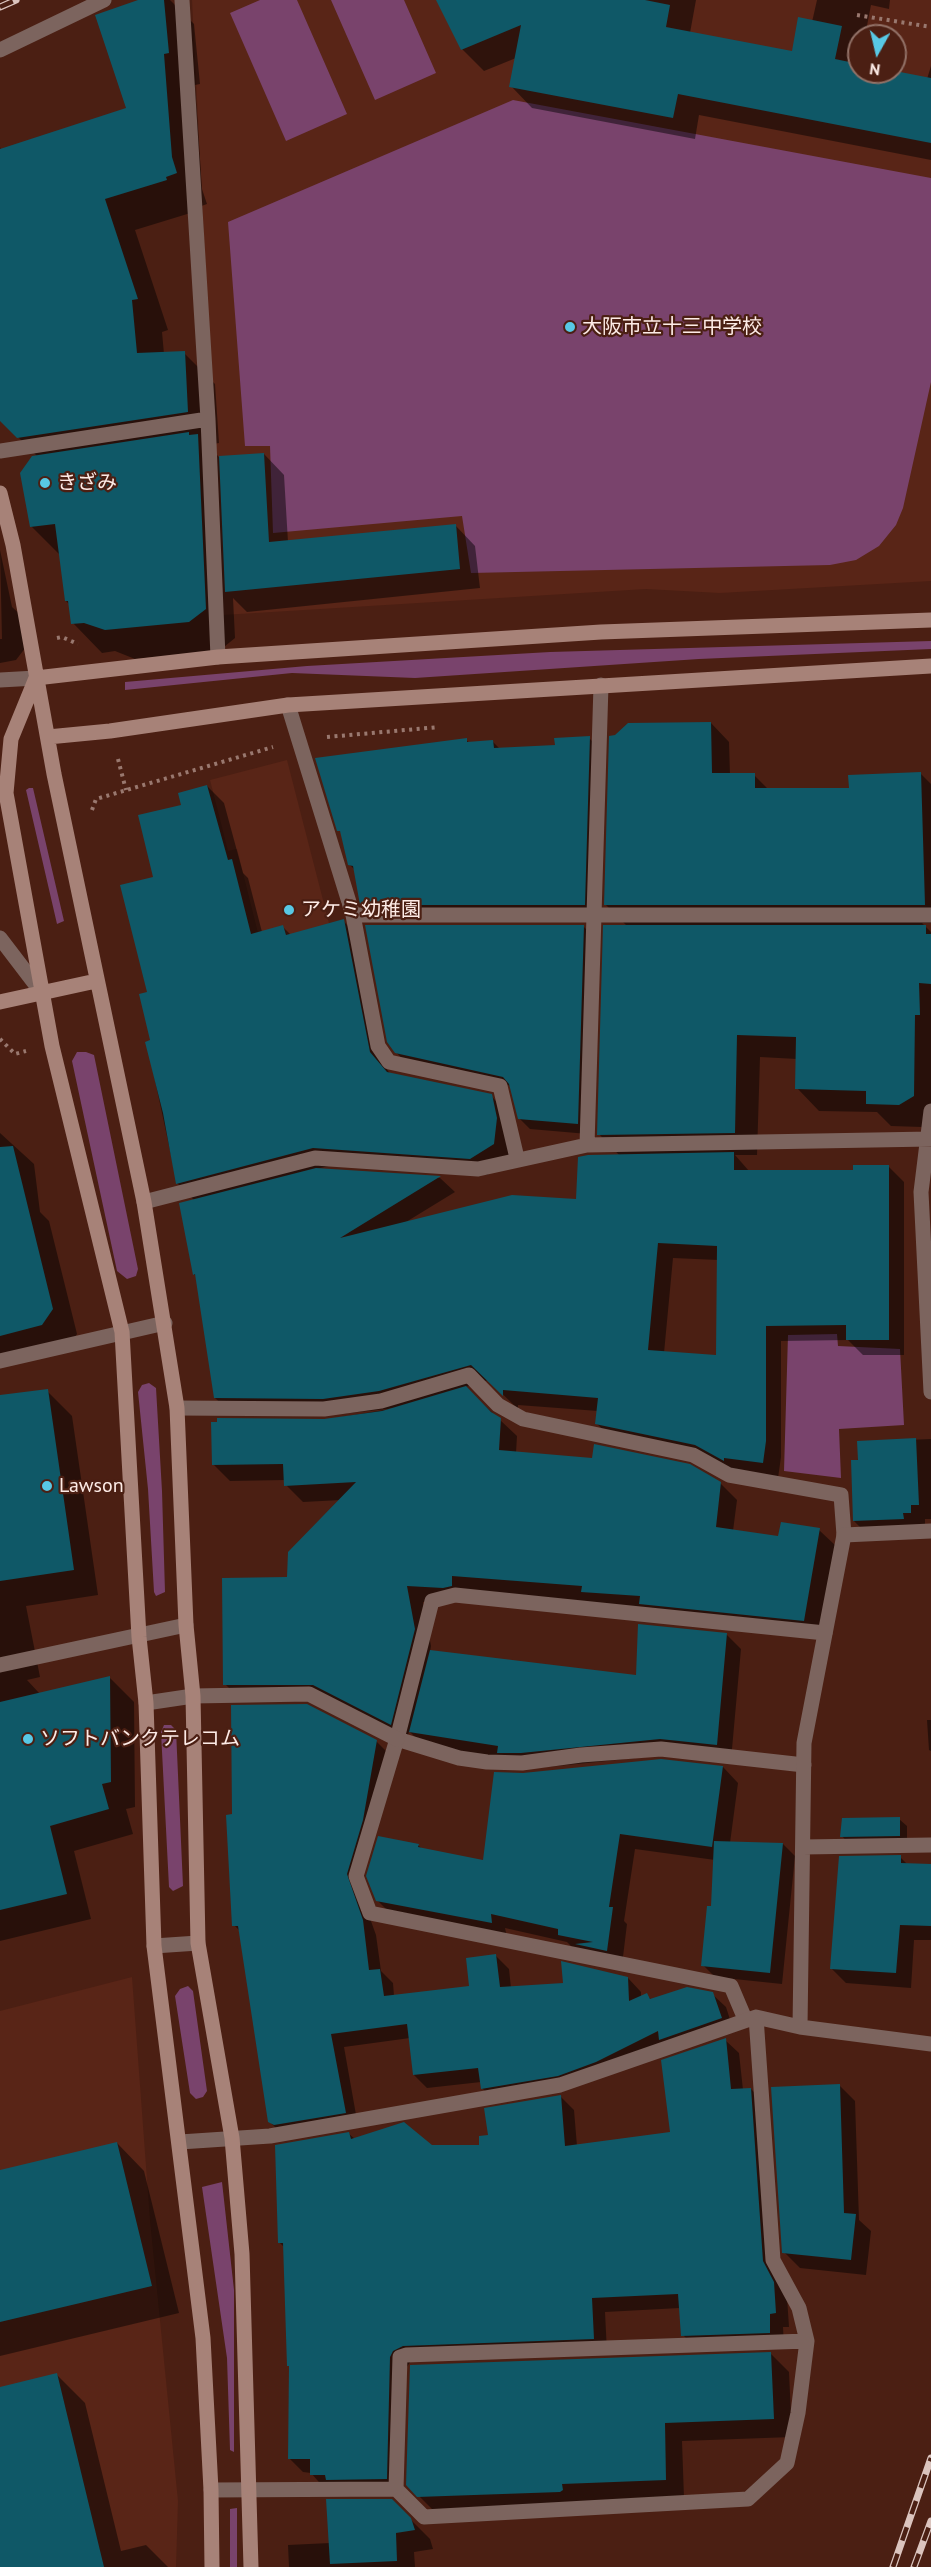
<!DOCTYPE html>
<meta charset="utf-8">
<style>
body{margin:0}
#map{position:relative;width:931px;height:2567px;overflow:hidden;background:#4b1f13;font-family:"PT Sans",sans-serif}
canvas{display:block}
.north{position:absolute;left:847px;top:24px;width:60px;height:60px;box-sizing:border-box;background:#4b1f13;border:2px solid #927167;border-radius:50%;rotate:188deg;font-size:16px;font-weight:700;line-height:24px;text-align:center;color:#fdebe6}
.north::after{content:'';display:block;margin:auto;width:21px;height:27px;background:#58c8e4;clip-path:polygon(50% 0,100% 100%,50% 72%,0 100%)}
</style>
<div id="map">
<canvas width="931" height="2567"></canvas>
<div class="north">N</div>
</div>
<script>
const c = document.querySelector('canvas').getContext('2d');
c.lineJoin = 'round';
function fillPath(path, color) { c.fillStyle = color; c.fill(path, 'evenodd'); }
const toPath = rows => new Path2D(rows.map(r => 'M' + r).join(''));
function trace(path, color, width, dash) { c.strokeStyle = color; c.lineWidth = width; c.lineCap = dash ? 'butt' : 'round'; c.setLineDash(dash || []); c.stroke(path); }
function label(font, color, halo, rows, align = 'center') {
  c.font = font + ' "PT Sans","Noto Sans JP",sans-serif'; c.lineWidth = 4.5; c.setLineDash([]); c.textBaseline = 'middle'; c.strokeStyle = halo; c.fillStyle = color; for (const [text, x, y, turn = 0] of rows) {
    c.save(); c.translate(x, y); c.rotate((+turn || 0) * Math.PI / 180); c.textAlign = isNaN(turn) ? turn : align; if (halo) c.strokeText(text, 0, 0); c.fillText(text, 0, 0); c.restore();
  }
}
const built = toPath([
 [192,0,931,0,931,581,720,593,646,589,223,615],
 [859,36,895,36,895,72,859,72],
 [287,760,367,1071,267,969,237,849,228,851,210,780],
 [132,1977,150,2220,178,2501,176,2567,0,2567,0,2011]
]);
const green = toPath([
 [260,0,297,0,347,114,286,141,230,13],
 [331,0,404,0,436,73,375,100],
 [513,100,931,178,931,382,903,508,896,525,879,546,856,560,830,565,471,573,462,516,273,533,270,446,245,446,228,222],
 [931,641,931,649,699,659,415,678,292,673,125,690,125,682,307,666,550,652],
 [29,788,33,788,64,921,57,924,26,790],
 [77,1052,86,1052,94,1055,138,1269,136,1276,127,1279,117,1271,72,1061],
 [837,1334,838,1346,900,1349,904,1425,839,1429,841,1478,784,1471,788,1335],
 [149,1383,156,1388,162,1491,165,1592,156,1596,154,1592,148,1489,138,1392,142,1385],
 [164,1725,171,1725,176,1730,183,1886,173,1891,169,1887,161,1732],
 [188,1986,193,1991,207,2091,203,2097,196,2099,190,2093,175,1996,180,1989],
 [222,2182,234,2290,234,2452,230,2450,227,2358,202,2187],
 [237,2508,237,2567,230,2567,230,2509]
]);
const shadow = toPath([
 [143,0,170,0,194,24,200,84,195,85,202,189,207,204,196,208,197,211,135,230,168,330,162,332,164,354,184,353,215,384,219,443,207,445,219,457,264,454,284,475,288,542,455,525,475,546,480,588,247,612,233,598,235,638,219,651,135,659,115,651,102,653,73,623,70,605,66,601,61,556,31,526,38,457,2,421,0,415,0,147,1,150,127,109],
 [437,0,696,0,690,33,793,53,812,22,817,0,890,0,889,9,871,5,865,36,859,36,859,72,927,79,931,66,931,160,699,115,695,139,532,108,511,86,516,58,484,71,462,49],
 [0,550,12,607,23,617,29,643,16,660,0,663,0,639,2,639],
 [711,723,729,742,730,775,754,775,768,789,850,789,921,774,931,784,931,923,922,923,931,932,931,1121,922,1127,891,1126,877,1112,819,1111,797,1088,797,1059,760,1057,757,1155,735,1155,749,1171,855,1172,889,1167,904,1182,904,1355,863,1355,848,1340,781,1341,781,1457,778,1478,739,1472,613,1439,597,1424,598,1411,518,1405,518,1409,488,1380,465,1387,517,1436,516,1453,720,1483,737,1500,733,1531,780,1538,819,1530,836,1546,820,1637,468,1602,423,1602,431,1646,430,1652,637,1677,726,1634,741,1649,731,1760,676,1754,537,1768,425,1747,409,1731,407,1740,331,1701,242,1701,225,1684,288,1578,341,1500,303,1502,286,1485,286,1480,230,1481,213,1464,324,1420,396,1408,340,1414,231,1413,215,1398,197,1277,194,1274,195,1201,177,1183,147,1043,152,1042,149,993,155,878,183,806,207,786,224,803,243,873,248,878,262,932,282,926,291,935,343,921,360,938,385,1066,390,1074,491,1096,508,1113,510,1161,487,1175,333,1165,316,1169,440,1178,455,1192,406,1222,577,1201,620,1156,599,1134,627,926,606,905],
 [673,1258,718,1260,718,1357,664,1353],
 [589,738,604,753,599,920,377,920,362,905,356,871,349,864,342,834,339,830,466,740,470,743,492,741,500,749,556,746],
 [583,926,594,937,588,1134,530,1129,519,1118,512,1086,407,1064,396,1052],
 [0,1133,34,1164,40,1212,49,1221,77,1334,67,1350,0,1366],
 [47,1391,72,1416,98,1595,26,1606,40,1677,27,1680,40,1694,109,1677,134,1702,135,1807,126,1809,133,1834,74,1851,91,1919,0,1941,0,1397],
 [931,1439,931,1519,925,1519,925,1527,869,1536,854,1521,859,1442],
 [927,1720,931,1720,931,1751,929,1750],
 [376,1741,389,1754,359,1888,376,1935,381,1971,393,1983,394,1996,471,1987,496,1956,509,1969,511,1988,628,1978,641,1992,641,1997,646,1995,652,2000,712,1994,726,2007,734,2032,496,2102,482,2088,481,2082,427,2088,414,2075,410,2038,344,2047,358,2126,283,2135,269,2121,241,1932,234,1925,234,1816],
 [723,1767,738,1783,730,1843,783,1844,795,1856,782,1984,715,1977,703,1965,712,1908,715,1860,635,1849,624,1921,627,1924,622,1965,575,1950,567,1942,505,1928,507,1937,393,1916,377,1900,418,1845,423,1850,484,1862,523,1774],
 [899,1819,907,1826,907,1843,849,1844,842,1836],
 [900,1857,908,1865,931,1864,931,1940,914,1940,911,1988,846,1983,831,1968],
 [725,2040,739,2053,743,2090,751,2089,765,2103,777,2276,787,2297,789,2327,783,2327,784,2346,697,2349,683,2335,680,2308,605,2312,607,2352,411,2361,404,2371,400,2493,325,2489,311,2473,303,2472,289,2458,291,2368,288,2365,285,2248,279,2242,349,2134,355,2139,432,2147,481,2147,490,2137,560,2096,574,2110,577,2146,672,2133],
 [839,2085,855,2101,859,2220,871,2231,866,2275,800,2268,784,2252],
 [117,2143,144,2171,179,2313,0,2356,0,2172],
 [771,2354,789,2372,792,2437,682,2441,684,2498,437,2514,407,2484],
 [57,2375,85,2403,121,2551,146,2545,168,2567,0,2567,0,2388],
 [391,2500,430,2539,433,2549,414,2552,415,2567,289,2567,288,2545,330,2543]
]);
const building = toPath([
 [138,0,164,0,169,53,164,54,172,157,177,173,166,177,167,180,105,199,138,299,132,300,137,353,185,351,188,412,17,438,0,421,0,149,126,108,95,15],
 [436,0,645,0,670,5,666,27,792,51,798,17,842,26,835,59,859,64,859,72,895,71,931,78,931,143,678,94,673,118,509,87,521,25,461,50],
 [189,432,189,435,198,434,206,609,189,622,105,630,84,623,71,624,68,601,65,601,55,524,30,527,20,473,32,456],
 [264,453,269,542,456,524,460,569,225,592,219,456],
 [711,722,712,773,755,773,755,788,849,788,848,775,921,772,925,905,604,905,609,736,615,735,628,723],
 [590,736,585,905,360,905,353,866,348,865,340,831,337,831,315,758,467,738,467,742,493,740,494,748,555,745,554,738],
 [207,785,228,860,232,859,251,934,283,925,286,935,344,919,370,1052,387,1072,492,1094,497,1118,494,1144,470,1159,313,1148,176,1184,163,1113,145,1042,150,1040,139,994,147,992,120,885,153,877,138,815,181,805,178,793],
 [365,925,584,925,578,1124,518,1119,509,1084,503,1077,395,1053,387,1042],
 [603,925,926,925,926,934,931,934,931,984,919,983,920,1015,915,1015,914,1096,899,1105,866,1104,866,1091,795,1089,796,1037,737,1035,735,1133,597,1135],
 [13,1146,53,1309,42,1325,0,1336,0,1147],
 [734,1152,734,1170,853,1170,853,1165,889,1165,889,1340,846,1340,846,1325,766,1326,766,1441,763,1463,724,1458,724,1461,695,1445,595,1424,598,1398,503,1390,503,1396,471,1365,379,1391,323,1399,214,1398,195,1274,193,1275,179,1203,316,1168,441,1176,340,1238,512,1195,576,1199,578,1157,588,1155],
 [658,1243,717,1246,716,1355,648,1350],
 [466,1386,491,1412,501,1418,499,1450,592,1458,594,1444,690,1464,721,1482,716,1527,778,1536,781,1522,820,1528,804,1621,639,1604,640,1596,581,1592,582,1586,452,1576,452,1586,443,1588,407,1586,415,1629,391,1725,313,1685,223,1685,222,1578,287,1577,288,1552,356,1482,284,1486,283,1464,212,1465,211,1422,217,1422,217,1418,324,1419,382,1411],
 [48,1389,74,1570,0,1581,0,1395],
 [916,1438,919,1505,911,1505,911,1513,903,1513,904,1519,853,1521,851,1460,858,1460,857,1441],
 [638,1624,727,1633,717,1745,660,1739,521,1753,497,1753,498,1746,409,1732,430,1650,636,1675],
 [110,1676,111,1782,102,1784,109,1809,50,1826,67,1894,0,1910,0,1702],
 [307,1704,377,1740,363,1820,347,1874,363,1920,369,1970,380,1969,384,1996,469,1986,466,1958,496,1954,500,1987,563,1983,561,1961,628,1977,629,2001,647,1993,650,1999,687,1987,713,1992,722,2018,659,2040,658,2031,596,2062,558,2076,481,2089,478,2068,413,2075,407,2024,331,2034,346,2113,274,2125,268,2122,238,1926,232,1926,226,1815,232,1814,231,1705],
 [661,1759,723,1766,712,1847,620,1834,609,1907,613,1907,607,1951,575,1944,593,1942,558,1935,558,1929,491,1914,492,1923,376,1901,366,1876,378,1836,419,1844,418,1847,483,1860,494,1772,523,1773],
 [900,1817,900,1836,840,1837,842,1818],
 [714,1841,783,1843,770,1973,701,1966,707,1906,711,1906],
 [901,1855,901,1863,931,1864,931,1926,900,1925,896,1973,830,1969,839,1856],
 [726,2038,731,2089,751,2088,763,2261,774,2282,776,2313,770,2314,770,2333,681,2336,678,2294,592,2298,594,2339,403,2346,393,2351,390,2357,387,2479,326,2480,325,2475,310,2475,310,2459,288,2459,289,2366,287,2366,283,2243,278,2243,275,2145,349,2132,351,2139,404,2122,432,2145,479,2145,479,2136,488,2135,484,2108,561,2095,565,2146,670,2132,661,2060],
 [840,2084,844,2213,856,2214,851,2260,782,2253,771,2087],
 [117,2142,152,2286,0,2322,0,2170],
 [771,2352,774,2419,665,2423,666,2480,562,2484,563,2490,560,2492,417,2497,406,2485,410,2365],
 [57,2373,104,2567,0,2567,0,2387],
 [326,2499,392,2499,411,2518,415,2530,396,2533,397,2561,330,2564]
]);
const path = toPath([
 [857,15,931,27],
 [57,638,62,637,78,644],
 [327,737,439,727],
 [118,759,126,790],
 [92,810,96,799,273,747],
 [0,1039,15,1054,26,1051]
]);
const lane = toPath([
 [177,1408,324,1409,381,1401,469,1375,498,1405,523,1419,693,1455,729,1475,841,1495,844,1535],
 [397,1739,459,1758,487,1762,522,1763,581,1755,661,1749,804,1765],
 [745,2019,731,1986,370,1913,356,1876,397,1739,432,1601,455,1595,825,1633]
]);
const street = toPath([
 [182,0,208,419,218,657],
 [0,50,104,0],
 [0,451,208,419],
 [0,680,36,678],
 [288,705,353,915,378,1046,389,1062,500,1086,517,1158],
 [353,915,931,915],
 [0,938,42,993],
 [931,1111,921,1192,931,1392],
 [587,1145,601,685],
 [144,1202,315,1158,478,1169,587,1145,931,1139],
 [0,1361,165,1323],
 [0,1665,186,1625],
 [146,1703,193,1696,309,1694,397,1739],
 [803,1847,931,1845],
 [154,1946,198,1943],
 [800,2027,804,1743,844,1535,931,1531],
 [180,2142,270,2136,560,2085,756,2017,800,2027,931,2044],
 [396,2489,400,2357,406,2355,807,2341],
 [211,2490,396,2489,424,2517,748,2499,787,2463,798,2413,807,2341,799,2308,773,2260,756,2017]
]);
const secondary = toPath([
 [0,493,13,545,54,774,144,1202,177,1408,186,1625,193,1696,198,1943,232,2138,242,2254,251,2567],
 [36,678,11,739,6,793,52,1046,122,1332,139,1637,146,1703,154,1946,203,2338,211,2490,212,2567],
 [36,678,218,657,601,632,931,620],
 [48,737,110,731,288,705,931,666],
 [0,1002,96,981]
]);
const rail = toPath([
 [0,7,16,0],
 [893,2567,931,2458],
 [914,2567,931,2521]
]);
const markers = [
 [570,327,6,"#58c8e4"],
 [45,483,6,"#58c8e4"],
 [289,910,6,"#58c8e4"],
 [47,1486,6,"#58c8e4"],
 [28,1739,6,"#58c8e4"]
];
const poiNames = [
 ["大阪市立十三中学校",582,327],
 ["きざみ",57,483],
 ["アケミ幼稚園",301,910],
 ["Lawson",59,1486],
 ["ソフトバンクテレコム",40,1739]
];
fillPath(built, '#592517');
fillPath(green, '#79436c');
fillPath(shadow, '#0007');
fillPath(building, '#0f5867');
trace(path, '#99786f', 4, [3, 4.5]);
trace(lane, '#7c645e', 15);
trace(street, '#7c645e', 15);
trace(secondary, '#a78278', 15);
trace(rail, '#dbc4be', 7);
trace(rail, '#4b1f13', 4.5, [14]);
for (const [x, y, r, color] of markers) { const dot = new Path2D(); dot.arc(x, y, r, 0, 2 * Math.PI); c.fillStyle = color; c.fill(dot); trace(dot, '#4b1f13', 2); }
label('20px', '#fdebe6', '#4b1f13', poiNames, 'left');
</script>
